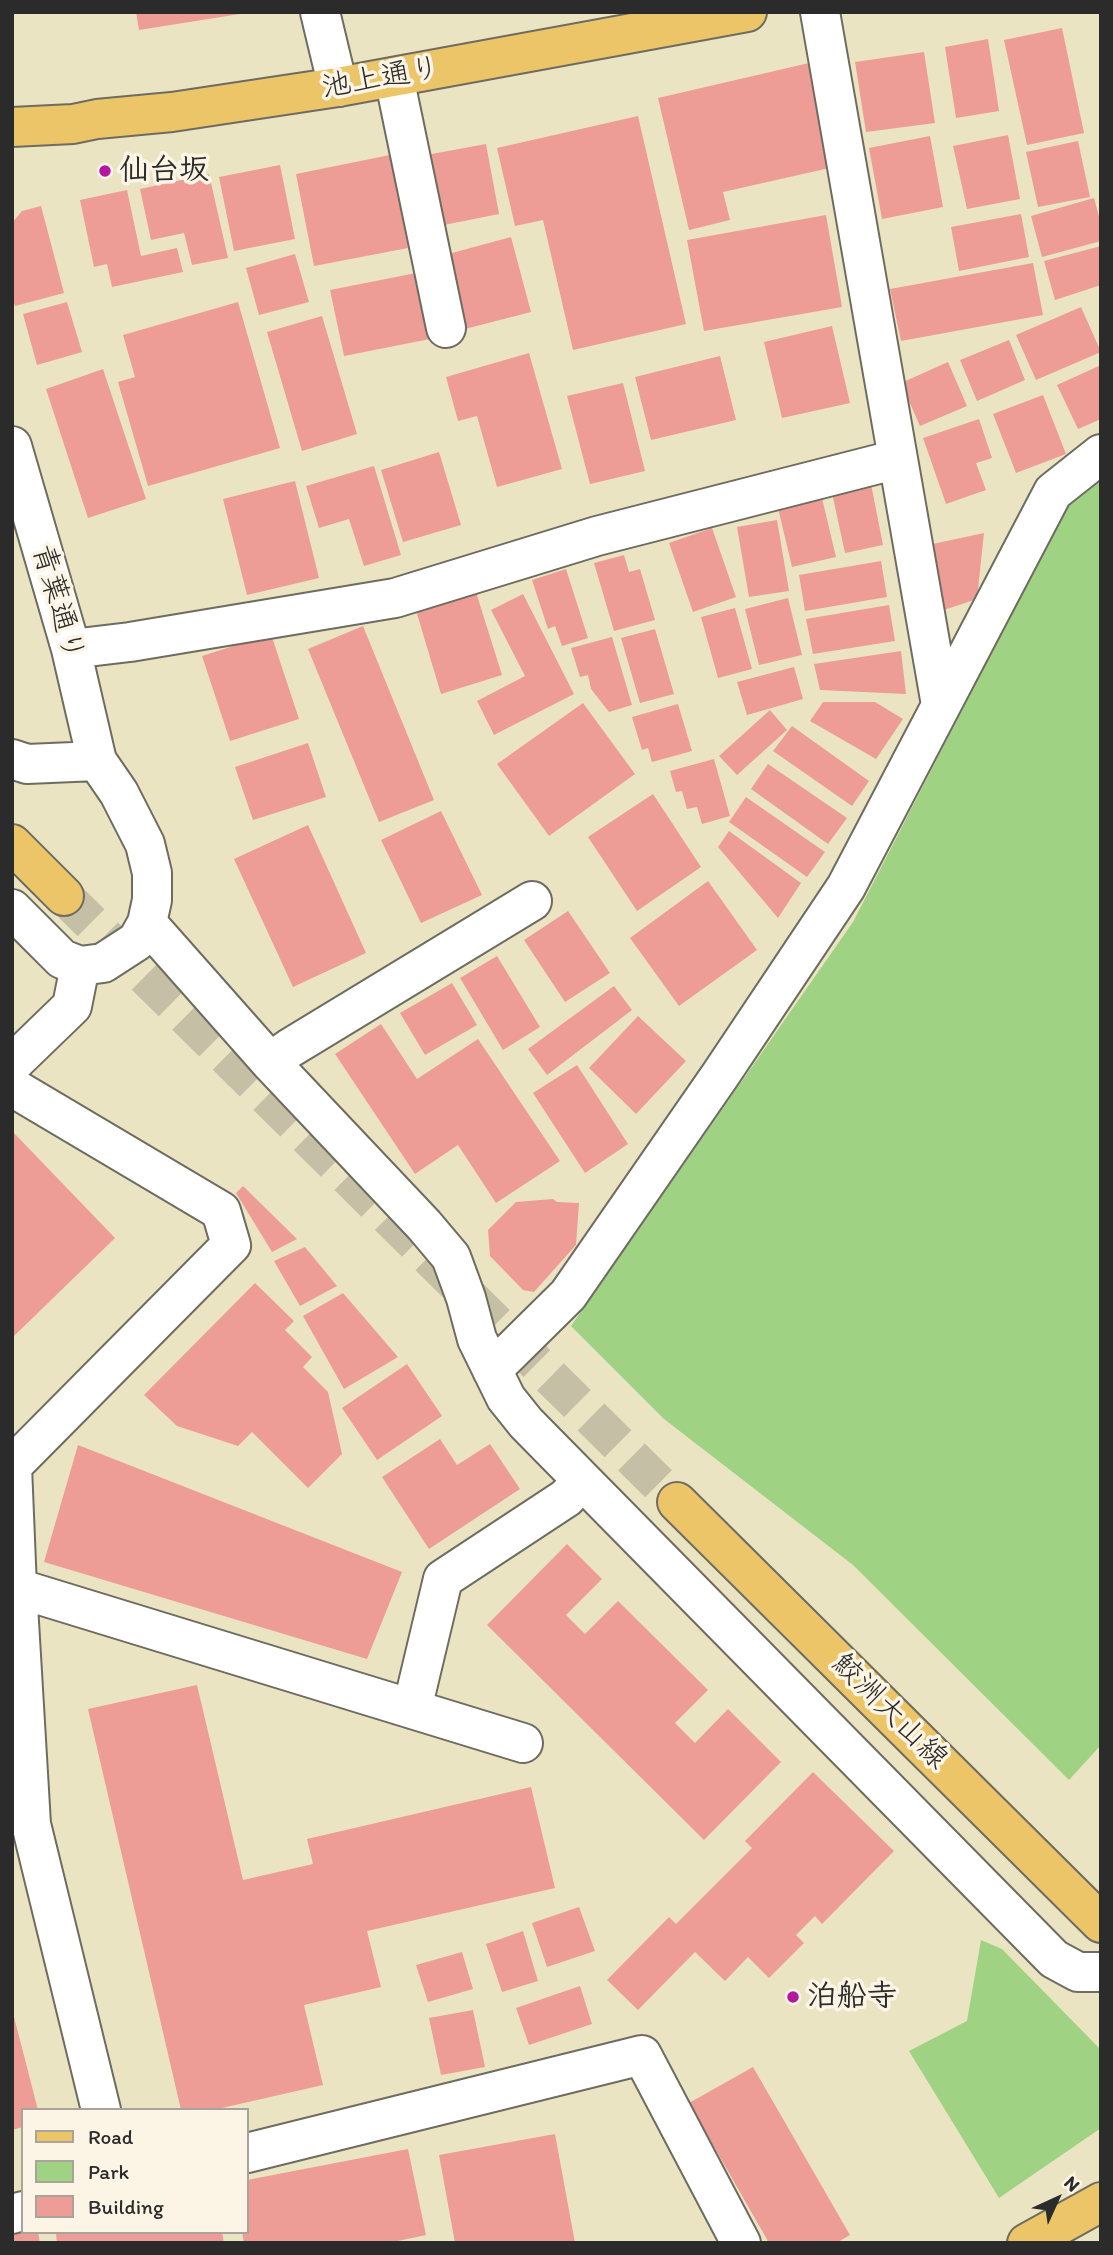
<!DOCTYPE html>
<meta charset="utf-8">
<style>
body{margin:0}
#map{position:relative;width:1113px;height:2255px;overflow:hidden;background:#ebe4c3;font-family:Itim,sans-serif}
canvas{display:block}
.frame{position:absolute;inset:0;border:14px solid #2b2b2b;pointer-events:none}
.legend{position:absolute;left:21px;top:2108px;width:228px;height:126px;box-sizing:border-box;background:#fcf5e5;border:2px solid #a8a49b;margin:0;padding:9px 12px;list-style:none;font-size:21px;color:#2b2b2b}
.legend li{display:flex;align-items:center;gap:14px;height:35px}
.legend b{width:35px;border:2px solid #a8a49b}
.north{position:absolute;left:1022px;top:2164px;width:70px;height:70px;-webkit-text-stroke:5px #fcf5e5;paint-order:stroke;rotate:45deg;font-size:19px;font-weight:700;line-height:28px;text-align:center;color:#2b2b2b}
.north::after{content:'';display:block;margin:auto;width:24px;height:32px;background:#2b2b2b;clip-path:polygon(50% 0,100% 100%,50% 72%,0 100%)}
</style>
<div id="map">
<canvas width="1113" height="2255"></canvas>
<div class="frame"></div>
<ul class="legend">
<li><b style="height:9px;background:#edc569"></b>Road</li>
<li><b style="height:19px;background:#9fd282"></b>Park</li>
<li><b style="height:19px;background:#ed9d96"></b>Building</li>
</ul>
<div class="north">N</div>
</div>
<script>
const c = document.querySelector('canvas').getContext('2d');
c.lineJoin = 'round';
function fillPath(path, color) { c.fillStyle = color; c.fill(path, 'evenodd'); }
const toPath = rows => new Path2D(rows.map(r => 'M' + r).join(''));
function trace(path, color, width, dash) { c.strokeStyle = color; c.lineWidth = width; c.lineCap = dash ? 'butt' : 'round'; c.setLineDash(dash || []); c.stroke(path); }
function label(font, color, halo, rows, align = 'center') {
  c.font = font + ' Itim,"Klee One",sans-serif'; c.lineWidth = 7; c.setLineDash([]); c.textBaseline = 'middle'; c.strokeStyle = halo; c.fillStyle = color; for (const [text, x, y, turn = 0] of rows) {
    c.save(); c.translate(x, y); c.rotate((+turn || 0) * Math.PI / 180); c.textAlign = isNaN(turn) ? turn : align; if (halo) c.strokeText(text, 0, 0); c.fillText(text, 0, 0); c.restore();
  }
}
const green = toPath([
 [1101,472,1101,1745,1069,1780,853,1565,664,1419,571,1326,853,922,1071,499],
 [981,1940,1002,1949,1101,2050,1101,2128,999,2198,909,2051,967,2021]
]);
const building = toPath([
 [136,12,240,12,240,14,139,30],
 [1062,28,1084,133,1027,145,1004,40],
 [988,39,999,111,956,118,945,47],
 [924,52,935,123,866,132,855,62],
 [809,63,834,167,723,192,730,220,689,230,658,98],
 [638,116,686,324,573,350,543,220,515,226,497,148],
 [1008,135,1020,199,967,209,953,146],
 [930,136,943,207,882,219,869,148],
 [1078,141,1090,197,1038,207,1026,152],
 [486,144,499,214,439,226,426,155],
 [390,155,408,248,314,266,296,174],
 [280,165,295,239,234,251,219,177],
 [209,174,228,258,192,265,184,233,151,240,140,189],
 [127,190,141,256,177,248,183,272,112,287,107,264,94,267,80,200],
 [1094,198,1101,224,1101,241,1042,257,1031,216],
 [41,206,64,293,15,306,12,297,12,223,22,211],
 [1021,214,1029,257,959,271,951,227],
 [826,215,842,307,704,331,687,240],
 [511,237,531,312,461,330,441,256],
 [1101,246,1101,285,1055,300,1044,261],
 [295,254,309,302,259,315,246,268],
 [1033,263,1043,315,901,341,890,289],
 [416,273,430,339,344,356,330,290],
 [67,302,82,352,37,365,23,314],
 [238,302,280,448,148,486,118,382,135,377,123,335],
 [1081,307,1101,352,1036,380,1016,335],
 [322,316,357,434,302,451,267,332],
 [832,326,850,403,782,418,764,342],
 [1009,340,1025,380,977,401,960,360],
 [529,353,562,469,497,487,477,416,458,421,446,377],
 [720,356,736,420,651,440,635,377],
 [948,362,967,406,920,426,901,383],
 [1101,365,1101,419,1078,429,1057,385],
 [103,369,146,499,88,518,46,389],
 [623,383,645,471,590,484,567,396],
 [1043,395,1066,454,1016,473,993,414],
 [979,419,992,458,976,463,986,490,946,504,923,438],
 [439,452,461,525,403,542,381,470],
 [374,466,401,555,364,566,349,519,319,528,306,486],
 [295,481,319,578,247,595,223,499],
 [871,484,883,545,845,553,832,493],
 [822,498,836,557,792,567,778,508],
 [777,520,789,591,749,597,737,527],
 [712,528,736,597,693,612,669,543],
 [984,533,977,599,944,610,928,545],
 [624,555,629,572,640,569,655,620,614,631,594,563],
 [881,561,887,597,805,611,799,575],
 [566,569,588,638,562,646,555,626,548,629,532,580],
 [475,589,502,675,441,694,415,607],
 [523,594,574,694,494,735,477,701,525,676,491,610],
 [788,598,802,655,759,665,745,609],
 [889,605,895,641,813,654,806,619],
 [735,608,752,669,718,678,701,617],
 [363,626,434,800,379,822,308,649],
 [655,629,674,694,640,703,621,638],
 [271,634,299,719,230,741,202,656],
 [612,637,632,705,609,712,591,689,588,675,580,677,571,648],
 [901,651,906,694,820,690,814,664],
 [794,667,803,699,747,715,737,682],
 [823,702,875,702,903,719,876,759,810,721],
 [583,703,635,774,549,836,497,764],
 [678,704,692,751,652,762,648,748,642,750,632,717],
 [770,710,787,730,737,775,719,756],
 [792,726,869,781,852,806,773,751],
 [308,743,326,797,253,820,235,767],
 [714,759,730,816,702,824,697,807,687,809,682,791,676,792,670,771],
 [768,764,847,818,828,844,751,789],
 [653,794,701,867,637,911,588,837],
 [746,797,825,852,807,877,729,822],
 [441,811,482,895,421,923,381,840],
 [308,825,366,953,293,987,234,859],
 [729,831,801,883,778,918,718,847],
 [708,881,757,950,679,1006,630,938],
 [568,911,610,973,565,1002,524,940],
 [497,956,540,1027,503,1050,460,978],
 [452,983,477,1025,425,1055,400,1013],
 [614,986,632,1010,547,1075,528,1049],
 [638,1016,686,1061,636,1114,589,1068],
 [381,1024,417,1079,478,1039,560,1161,496,1203,458,1145,415,1174,335,1054],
 [577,1065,628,1144,585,1173,533,1093],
 [12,1131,115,1238,12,1338],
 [243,1186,297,1239,272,1252,236,1193],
 [553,1199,557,1202,579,1203,576,1245,534,1292,523,1290,490,1256,488,1230,516,1202],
 [305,1247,337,1286,300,1306,274,1261],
 [255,1283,294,1321,285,1330,312,1357,303,1367,328,1392,342,1454,308,1488,252,1432,238,1446,177,1426,144,1395],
 [343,1293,398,1357,344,1389,303,1316],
 [407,1364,442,1416,377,1460,342,1408],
 [440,1439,457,1465,490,1444,520,1489,429,1549,382,1477],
 [78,1445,402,1572,367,1659,44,1562],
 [567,1544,602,1579,566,1615,585,1634,618,1601,708,1690,675,1723,695,1743,728,1709,781,1762,704,1840,487,1625],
 [197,1685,243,1880,313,1864,307,1839,531,1787,555,1888,367,1931,381,1987,304,2005,323,2085,213,2110,181,2110,88,1709],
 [813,1772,894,1851,822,1924,815,1916,796,1935,804,1943,769,1978,748,1957,725,1981,695,1952,638,2010,607,1980,669,1917,676,1924,752,1848,745,1841],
 [579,1907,595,1951,547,1967,532,1923],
 [523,1931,538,1981,502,1992,486,1944],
 [462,1952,473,1989,428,2002,416,1965],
 [580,1986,592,2024,529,2045,516,2008],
 [12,2009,38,2110,23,2110,23,2127,12,2130],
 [473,2010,485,2067,441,2075,429,2018],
 [753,2067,850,2235,836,2243,769,2243,689,2103],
 [555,2134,575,2243,455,2243,439,2155],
 [408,2149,426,2235,388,2243,244,2243,242,2232,247,2232,247,2180],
 [23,2229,23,2232,38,2232,40,2243,12,2243,12,2232],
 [64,2232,222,2232,224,2243,57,2243,56,2234]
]);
const majorTunnel = toPath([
 [64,896,677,1502]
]);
const minor = toPath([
 [320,12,338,87],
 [394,77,446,328],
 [12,446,71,649,97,761,119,793,145,844,152,873,152,900,147,923,137,941,103,963,80,966,62,959,12,909],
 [898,459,941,705],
 [71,649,130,642,395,598,597,536,898,459,820,12],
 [12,759,27,764,97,761],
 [147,923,270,1062,424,1225,451,1257,466,1298,477,1339,506,1398,526,1423,1054,1959,1078,1972,1101,1972],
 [270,1062,290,1048,532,901],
 [12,1064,72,1006,80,966],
 [12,1087,221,1211,231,1245,12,1466,17,1588,31,1824,101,2110],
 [492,1370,568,1295,721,1074,846,887,1053,492,1101,454],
 [17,1588,523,1743],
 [412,1709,443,1579,566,1498,582,1481],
 [247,2153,642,2055,741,2243],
 [12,2214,23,2211]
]);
const major = toPath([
 [12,127,73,124,97,119,172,112,338,87,747,12],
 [12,844,64,896],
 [677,1502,1101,1923]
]);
const highway = toPath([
 [1027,2243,1101,2202]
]);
const markers = [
 [105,171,7,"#b5179e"],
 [793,1997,7,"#b5179e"]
];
const streetNames = [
 ["池上通り",381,79,-10],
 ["青葉通り",57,603,74],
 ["鮫洲大山線",889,1712,45]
];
const poiNames = [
 ["仙台坂",119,171],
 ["泊船寺",807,1997]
];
fillPath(green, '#9fd282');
fillPath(building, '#ed9d96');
trace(majorTunnel, '#c5bfa5', 38, [38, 19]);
trace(minor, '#6e6c60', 42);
trace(major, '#6e6c60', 42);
trace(highway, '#6e6c60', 42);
trace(minor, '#fff', 38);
trace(major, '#edc569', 38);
trace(highway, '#edc569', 38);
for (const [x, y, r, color] of markers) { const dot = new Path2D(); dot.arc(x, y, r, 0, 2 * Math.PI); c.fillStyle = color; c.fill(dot); trace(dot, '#fcf5e5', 2.5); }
label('30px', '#2b2b2b', '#fcf5e5', streetNames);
label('bold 30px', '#2b2b2b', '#fcf5e5', poiNames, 'left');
</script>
